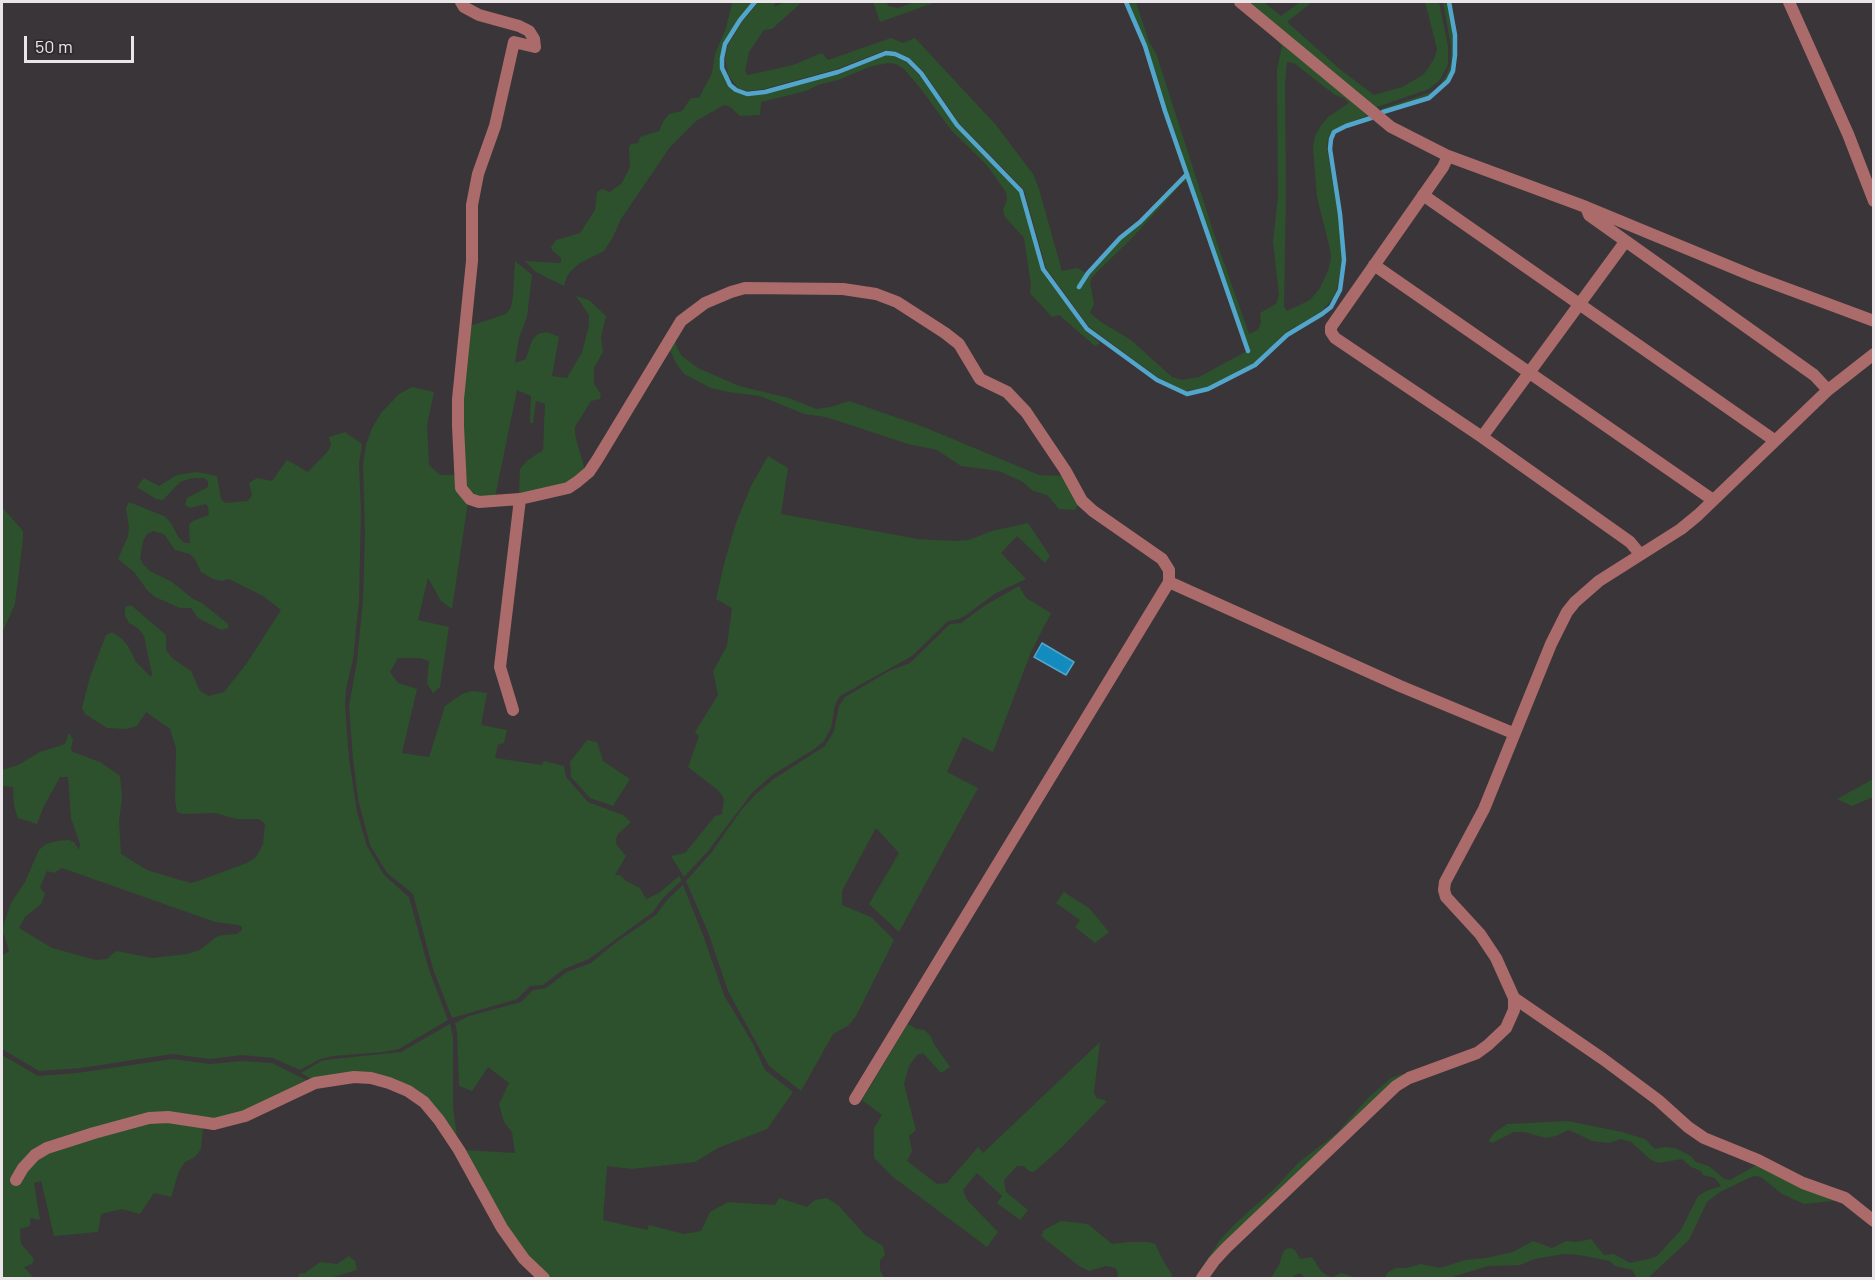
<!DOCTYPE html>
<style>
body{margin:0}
#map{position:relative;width:1875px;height:1280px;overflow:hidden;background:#3a3539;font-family:Barlow,sans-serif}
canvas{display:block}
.frame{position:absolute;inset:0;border:3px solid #e9e5e8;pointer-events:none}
.scale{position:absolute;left:24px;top:36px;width:110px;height:27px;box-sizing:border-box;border:3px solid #e9e5e8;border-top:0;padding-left:8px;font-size:18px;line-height:21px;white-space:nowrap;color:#e9e5e8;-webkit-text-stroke:4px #302b2f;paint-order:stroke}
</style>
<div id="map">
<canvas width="1875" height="1280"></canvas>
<div class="frame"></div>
<div class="scale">50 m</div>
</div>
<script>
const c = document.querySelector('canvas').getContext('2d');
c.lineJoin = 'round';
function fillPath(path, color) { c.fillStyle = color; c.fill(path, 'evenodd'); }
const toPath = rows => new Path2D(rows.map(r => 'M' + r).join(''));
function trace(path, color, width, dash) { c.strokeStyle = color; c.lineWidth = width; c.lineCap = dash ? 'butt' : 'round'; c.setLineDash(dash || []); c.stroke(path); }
const green = toPath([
 [734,2,753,2,738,19,724,43,720,57,724,77,735,92,747,96,765,94,839,74,886,55,894,56,906,62,919,75,956,126,1020,192,1041,270,1085,330,1100,343,1095,346,1059,315,1052,317,1030,293,1031,285,1024,238,1005,217,1003,210,1007,200,1006,192,986,164,951,130,921,89,904,69,896,64,888,63,869,67,838,80,818,85,806,91,761,102,760,115,740,116,730,107,724,105,696,121,670,147,621,219,613,237,604,251,580,263,572,270,567,276,564,286,536,272,525,261,561,263,561,258,553,251,551,247,556,240,580,233,595,210,597,192,602,189,610,192,622,183,630,167,629,147,631,144,638,143,640,137,659,131,664,120,669,114,682,111,691,98,699,98,712,73,715,54,726,28,732,3],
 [759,2,776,2,774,7,785,2,802,2,772,29,764,30,749,52,745,72,748,75,793,65,822,53,828,60,891,38,903,43,915,38,996,125,1033,174,1039,189,1062,271,1077,268,1086,273,1079,288,1088,273,1121,238,1140,222,1186,176,1188,182,1183,182,1132,238,1092,277,1090,283,1094,304,1090,313,1101,322,1131,340,1172,377,1182,380,1199,377,1249,350,1166,110,1146,45,1127,2,1136,2,1149,42,1156,53,1216,240,1249,334,1256,331,1259,328,1261,322,1260,313,1276,304,1279,295,1273,241,1278,197,1277,70,1282,46,1248,11,1370,115,1345,124,1333,130,1328,138,1327,149,1338,214,1342,260,1337,289,1333,298,1321,312,1286,332,1254,363,1207,387,1187,391,1178,388,1159,378,1089,327,1046,268,1024,190,959,123,923,71,909,58,896,52,886,50,837,69,764,89,747,91,738,88,728,75,725,58,728,45,742,22],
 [1287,62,1294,63,1335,95,1344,98,1349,103,1328,117,1320,127,1315,136,1313,148,1317,197,1330,249,1331,258,1328,271,1320,288,1310,300,1287,311,1284,307,1286,192,1285,84],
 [873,2,887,2,888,6,897,8,915,2,936,2,880,22],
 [1245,2,1264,2,1281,16,1300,2,1312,2,1287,22,1341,70,1374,95,1402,87,1423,75,1427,70,1435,57,1437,49,1425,2,1439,2,1448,46,1448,64,1440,80,1429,89,1371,109],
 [1443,2,1448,2,1453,35,1454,55,1452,71,1447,80,1429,96,1379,112,1381,109,1432,92,1440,85,1447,74,1451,64,1451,46],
 [515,261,532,275,527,317,519,338,515,363,526,359,532,340,538,334,547,332,559,337,552,376,567,378,582,352,589,326,589,315,576,296,589,300,606,316,601,337,603,352,594,368,594,384,601,394,600,399,591,401,575,427,575,435,585,470,575,480,519,496,520,469,528,460,543,450,545,404,536,401,533,423,530,423,531,396,517,390,495,497,481,498,467,491,462,472,461,396,470,326,506,314,511,307,513,296],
 [674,338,677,348,682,356,698,368,739,386,789,398,816,409,831,407,849,401,924,427,1039,475,1064,476,1080,501,1075,510,1059,509,1047,495,1033,491,1023,482,999,471,961,466,937,450,908,444,826,417,804,414,760,396,728,392,711,388,684,374,676,363,668,346],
 [412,387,434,392,427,425,429,465,440,475,456,475,468,502,452,609,441,601,428,578,418,620,449,627,440,687,433,693,427,683,429,661,420,658,398,658,390,672,398,683,417,689,402,753,429,757,445,706,462,694,472,691,487,693,481,725,507,730,504,743,498,745,495,758,542,765,544,761,564,766,566,777,588,802,623,815,631,822,618,834,616,839,616,844,626,856,615,875,620,875,626,881,640,888,646,899,659,893,679,876,682,880,663,898,653,912,589,959,564,969,543,985,530,986,517,999,452,1018,433,969,413,894,387,873,370,845,358,799,353,759,349,706,357,661,363,600,365,534,363,464,366,445,372,428,381,413,399,394],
 [345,432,362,444,359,464,361,511,359,600,353,660,346,689,345,706,349,759,357,812,367,846,384,875,409,897,429,970,448,1020,399,1049,384,1052,333,1056,320,1059,300,1070,273,1058,242,1055,210,1059,172,1054,82,1068,39,1071,2,1049,2,956,9,951,3,931,4,923,11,903,25,882,39,850,46,844,57,841,69,840,74,842,79,850,80,844,71,818,68,777,60,777,44,806,37,824,18,818,14,806,13,787,2,786,2,770,18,765,40,752,65,744,69,733,73,739,71,749,73,752,100,762,120,776,122,798,119,821,121,854,147,870,180,880,191,883,198,881,247,863,256,857,263,844,265,824,259,819,236,819,215,813,183,814,177,812,175,800,176,748,170,729,146,712,137,726,126,729,107,728,85,714,82,708,90,677,106,635,112,632,122,639,128,646,136,662,151,677,152,674,144,636,139,629,129,623,125,616,125,607,131,605,166,635,166,650,172,658,191,671,200,691,209,696,224,692,247,663,281,610,263,596,229,579,222,581,213,579,201,572,196,561,190,554,175,550,164,534,153,531,147,534,143,541,140,558,143,564,150,571,172,582,193,599,202,603,228,624,228,628,221,630,206,622,198,618,191,608,180,608,155,597,147,590,134,572,118,559,128,536,129,527,126,508,129,502,164,516,171,523,179,538,185,543,190,543,189,525,193,521,209,515,208,507,206,504,190,508,185,505,187,498,208,487,208,481,204,478,192,478,180,482,163,500,156,499,137,487,144,478,159,486,177,475,197,472,217,476,221,499,225,503,248,501,252,495,249,483,257,478,272,481,287,460,308,472,328,451,331,445,329,437],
 [62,868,215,922,239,925,242,927,242,930,237,934,223,935,216,937,200,950,187,954,152,958,116,951,107,959,96,960,52,948,19,928,25,917,41,904,45,894,40,887,47,871,54,873],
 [768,456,788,468,781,514,918,539,954,541,969,540,992,531,1028,523,1050,556,1045,563,1017,536,1001,553,1026,579,996,593,966,615,959,619,948,621,912,656,840,696,835,705,831,728,824,741,816,748,771,776,752,793,708,851,684,877,671,856,685,853,715,816,722,814,724,799,719,791,688,767,699,736,695,732,718,695,713,671,727,646,732,608,716,599,724,564,736,523,751,486],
 [2,507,23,531,23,539,15,604,2,633],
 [1019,586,1026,598,1051,613,1031,652,993,752,963,737,947,772,978,788,899,932,869,904,899,853,876,828,842,891,842,905,871,917,894,940,856,1016,849,1025,833,1034,801,1091,769,1066,728,991,708,932,686,881,711,853,742,809,756,794,775,778,825,746,834,731,839,706,845,697,891,670,910,663,950,624,961,623,984,606],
 [587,740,597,742,603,761,630,779,613,806,590,798,571,777,570,762],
 [1873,779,1873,797,1852,806,1837,799],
 [683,885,703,935,724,995,753,1044,765,1070,793,1092,767,1129,718,1148,695,1162,632,1169,607,1166,603,1220,647,1230,649,1225,684,1234,701,1231,710,1212,728,1202,775,1205,779,1198,807,1207,815,1200,827,1198,839,1206,865,1235,883,1246,885,1255,880,1260,880,1270,884,1278,553,1278,543,1273,510,1234,464,1150,515,1153,512,1132,504,1122,499,1104,509,1083,488,1067,472,1091,459,1086,457,1032,455,1023,469,1016,521,1002,533,990,546,988,567,972,591,963,615,943,656,915,667,900],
 [1064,892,1089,908,1109,932,1095,943,1075,927,1080,920,1056,903],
 [450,1024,453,1037,453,1107,458,1144,441,1119,392,1081,315,1081,301,1073,321,1061,333,1059,401,1052],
 [908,1024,917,1029,924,1030,930,1035,934,1044,950,1067,941,1073,923,1053,917,1055,909,1066,904,1084,916,1130,909,1136,912,1151,907,1161,937,1184,947,1183,978,1147,983,1153,1100,1042,1094,1093,1097,1098,1107,1101,1062,1147,1034,1172,1029,1171,1024,1166,1017,1166,1004,1180,1006,1192,1028,1210,1020,1220,997,1203,1002,1196,977,1173,963,1190,967,1200,998,1232,987,1247,893,1177,874,1158,874,1128,882,1115,862,1100],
 [2,1055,38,1076,77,1073,172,1059,210,1064,242,1061,272,1063,310,1082,222,1120,161,1114,37,1157,149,1121,203,1126,201,1149,195,1157,185,1162,179,1171,171,1197,154,1193,140,1214,122,1209,101,1214,98,1232,54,1236,41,1181,34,1183,40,1220,30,1218,30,1226,20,1229,21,1244,34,1259,32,1264,24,1267,34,1278,2,1278],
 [1402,1074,1411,1075,1200,1278,1195,1278,1220,1240,1237,1222,1275,1188,1298,1163,1337,1133,1368,1098,1391,1078],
 [1568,1121,1622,1132,1645,1139,1655,1149,1664,1147,1675,1148,1691,1156,1696,1162,1709,1166,1724,1179,1730,1180,1758,1164,1842,1200,1804,1204,1782,1194,1761,1177,1754,1176,1747,1179,1720,1192,1707,1202,1689,1240,1648,1278,1637,1278,1632,1270,1615,1266,1610,1261,1579,1255,1564,1254,1534,1259,1520,1265,1488,1266,1449,1278,1385,1278,1388,1272,1396,1268,1406,1268,1421,1264,1440,1268,1465,1260,1486,1258,1513,1252,1533,1241,1552,1248,1566,1241,1577,1242,1591,1239,1604,1255,1614,1254,1630,1263,1652,1258,1657,1256,1681,1230,1698,1196,1706,1191,1721,1186,1715,1178,1703,1175,1701,1171,1691,1167,1682,1159,1659,1163,1651,1160,1631,1142,1621,1139,1609,1143,1592,1141,1569,1130,1556,1136,1546,1138,1524,1132,1514,1132,1494,1142,1491,1143,1489,1140,1494,1133,1507,1124],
 [1061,1221,1088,1224,1112,1244,1129,1242,1149,1242,1155,1244,1165,1264,1172,1274,1171,1278,1116,1278,1118,1275,1116,1268,1106,1266,1089,1271,1079,1266,1041,1236,1044,1230],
 [1290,1248,1295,1250,1300,1259,1312,1257,1321,1271,1328,1276,1333,1277,1341,1273,1358,1278,1306,1278,1299,1273,1291,1278,1271,1278,1279,1265,1283,1252,1286,1249],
 [349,1256,355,1261,357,1270,330,1278,299,1278,298,1274,305,1273,320,1262,337,1264]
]);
const water = toPath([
 [1042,643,1074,662,1066,675,1034,657,1042,643]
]);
const stream = toPath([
 [755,2,740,20,725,44,722,58,722,68,730,85,736,90,747,94,765,92,838,72,886,53,895,54,908,60,921,73,957,125,1021,191,1043,269,1087,329,1157,380,1187,394,1208,389,1255,365,1287,335,1322,314,1331,307,1340,290,1344,260,1340,214,1330,149,1331,139,1334,132,1346,126,1371,118],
 [1126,2,1145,46,1165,111,1248,351],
 [1383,112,1429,98,1448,81,1453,71,1455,55,1455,35,1449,2],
 [1079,287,1088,273,1120,238,1140,222,1187,174]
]);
const street = toPath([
 [461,2,464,7,479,15,519,26,529,31,534,39,535,47,514,42,495,126,478,174,472,205,472,261,458,399,458,426,461,488,470,499,479,502,520,499,568,488,577,482,589,472,597,460,681,321,705,303,731,292,745,288,843,289,876,294,897,302,945,333,959,344,980,379,1007,392,1026,412,1065,470,1082,501,1093,511,1162,559,1169,570,1169,582],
 [1240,2,1391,127,1448,156,1586,207,1753,276,1874,321],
 [1789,2,1848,134,1874,201],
 [1448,156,1443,167,1331,327,1331,332,1335,338,1482,437,1630,542,1640,554],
 [1423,195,1774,440],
 [1586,207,1589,215,1814,375,1828,390],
 [1374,265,1713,500],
 [1482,437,1625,242],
 [513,710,500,667,520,499],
 [1514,998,1603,1059,1658,1100,1688,1127,1704,1138,1758,1160,1803,1183,1845,1198,1874,1221],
 [855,1099,1169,582,1400,686,1513,733],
 [16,1180,23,1168,35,1155,47,1148,94,1133,149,1118,168,1117,214,1124,245,1116,315,1083,354,1077,371,1078,389,1083,408,1091,424,1102,439,1120,459,1150,502,1228,524,1259,544,1278],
 [1202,1278,1214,1261,1226,1248,1396,1086,1409,1078,1477,1053,1488,1045,1506,1028,1514,1010,1514,998,1496,958,1480,934,1446,897,1444,890,1445,882,1484,809,1551,644,1567,612,1575,602,1599,581,1681,529,1698,515,1828,390,1874,354]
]);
fillPath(green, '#2d512c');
fillPath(water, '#138bbe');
trace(water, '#53a6cb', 1.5);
trace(stream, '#53a6cb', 4.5);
trace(street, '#aa6b6a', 12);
</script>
